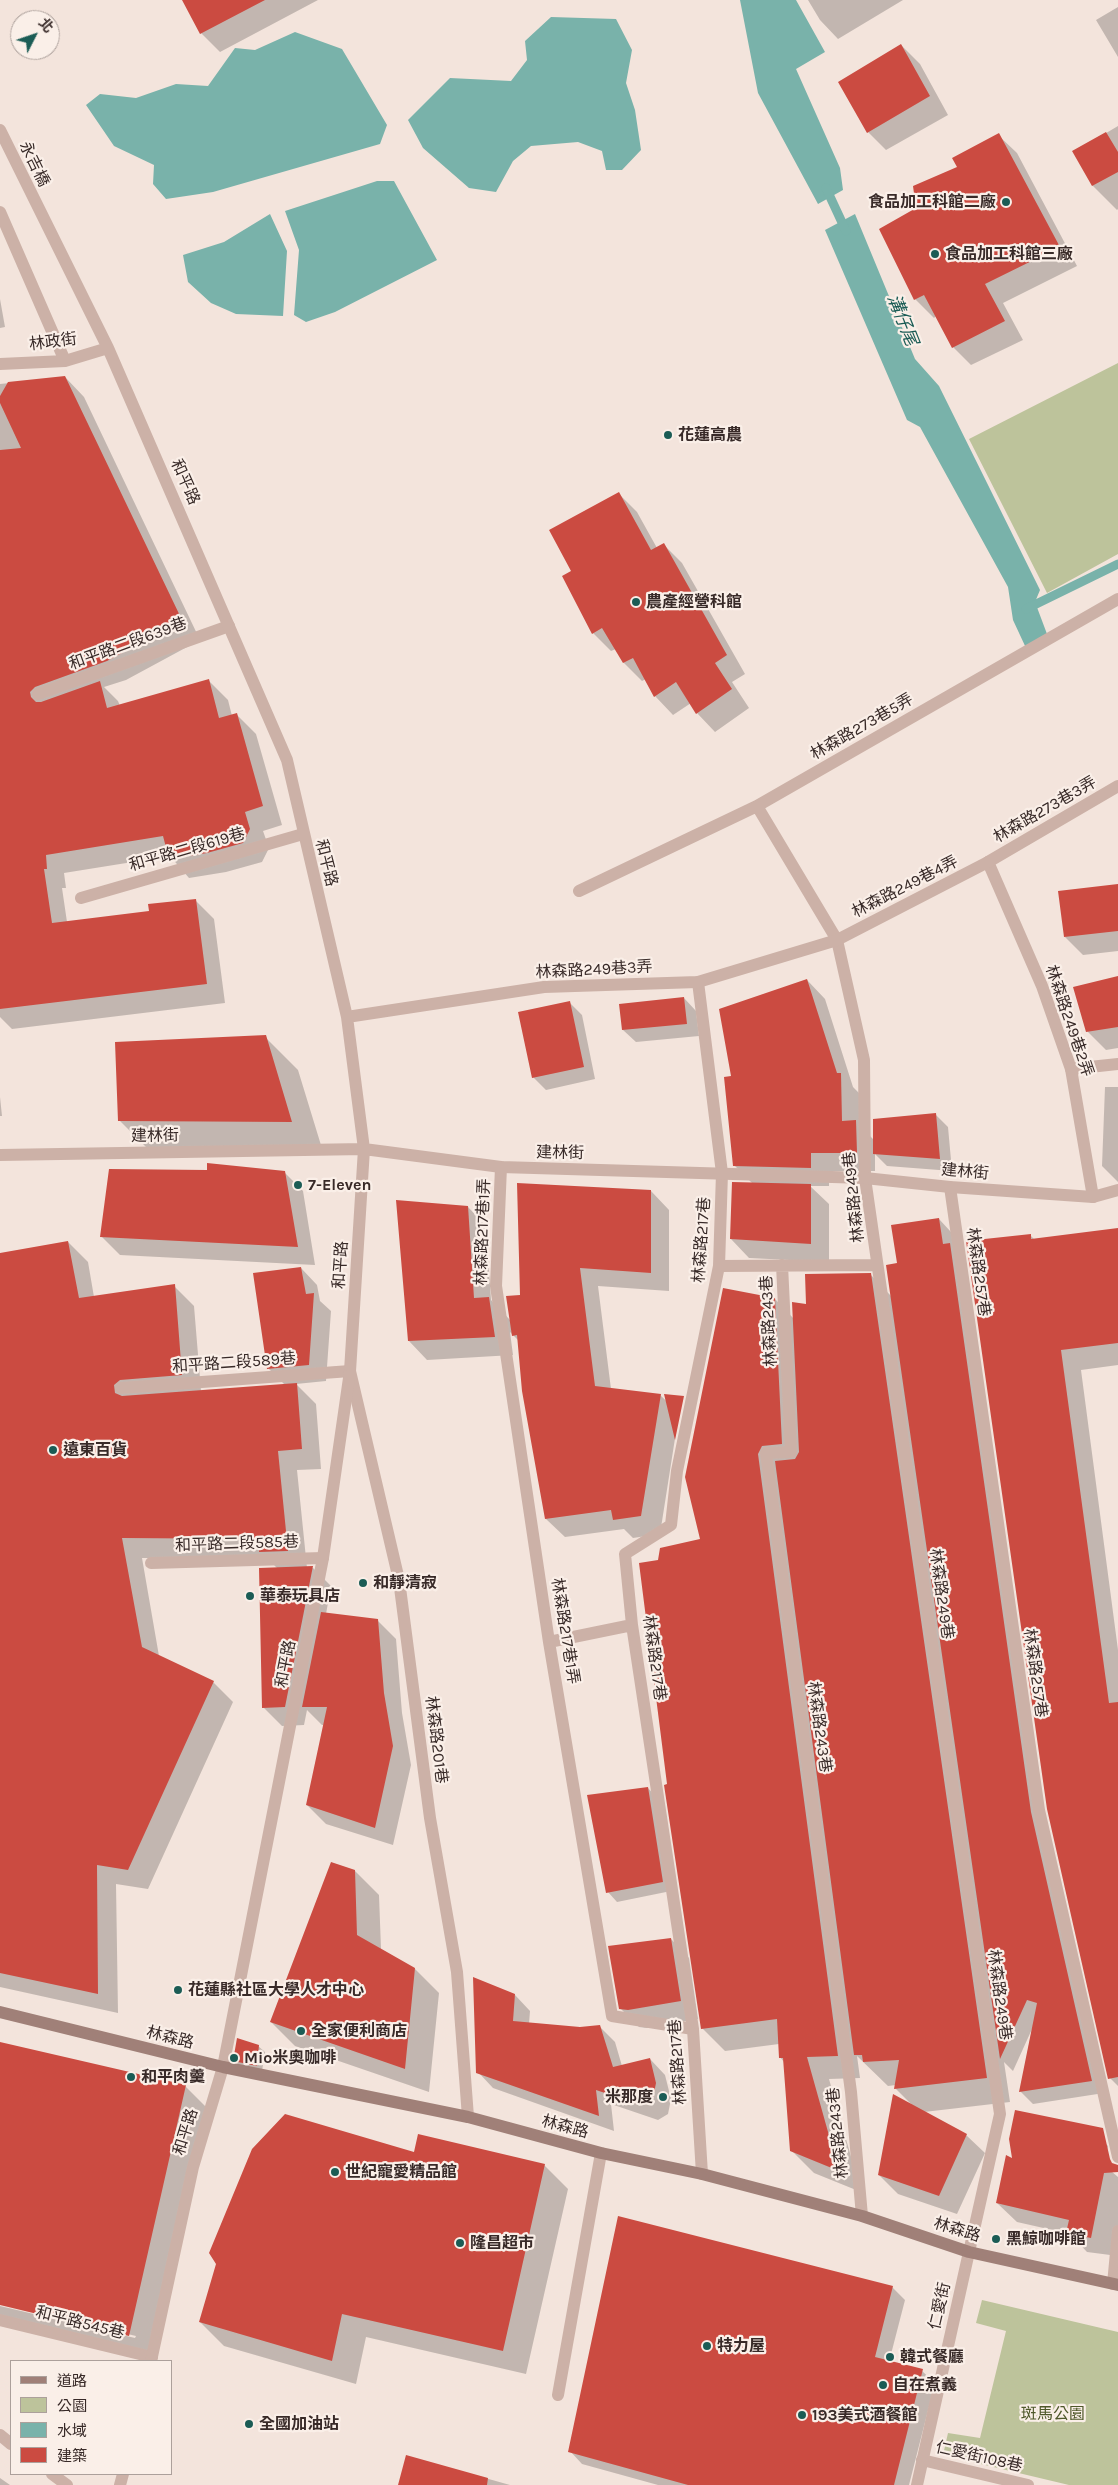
<!DOCTYPE html>
<meta charset="utf-8">
<style>
body{margin:0}
#map{position:relative;width:1118px;height:2485px;overflow:hidden;background:#f3e4dc;font-family:Karla,"Noto Sans TC",sans-serif}
canvas{display:block}
.legend{position:absolute;left:10px;top:2360px;width:162px;height:115px;box-sizing:border-box;background:#faefe8;border:1px solid #aca09b;margin:0;padding:6px 9px;list-style:none;font-size:15px;color:#382a28}
.legend li{display:flex;align-items:center;gap:10px;height:25px}
.legend b{width:25px;border:1px solid #aca09b}
.north{position:absolute;left:10px;top:10px;width:50px;height:50px;box-sizing:border-box;background:#faefe8;border:1px solid #aca09b;border-radius:50%;rotate:49deg;font-size:14px;font-weight:700;line-height:20px;text-align:center;color:#382a28}
.north::after{content:'';display:block;margin:auto;width:18px;height:22px;background:#1b5c55;clip-path:polygon(50% 0,100% 100%,50% 72%,0 100%)}
</style>
<div id="map">
<canvas width="1118" height="2485"></canvas>
<ul class="legend">
<li><b style="height:6px;background:#a08078"></b>道路</li>
<li><b style="height:14px;background:#bdc39b"></b>公園</li>
<li><b style="height:14px;background:#79b2aa"></b>水域</li>
<li><b style="height:14px;background:#cb4b41"></b>建築</li>
</ul>
<div class="north">北</div>
</div>
<script>
const c = document.querySelector('canvas').getContext('2d');
c.lineJoin = 'round';
function fillPath(path, color) { c.fillStyle = color; c.fill(path, 'evenodd'); }
const toPath = rows => new Path2D(rows.map(r => 'M' + r).join(''));
function trace(path, color, width, dash) { c.strokeStyle = color; c.lineWidth = width; c.lineCap = dash ? 'butt' : 'round'; c.setLineDash(dash || []); c.stroke(path); }
function label(font, color, halo, rows, align = 'center') {
  c.font = font + ' Karla,"Noto Sans TC",sans-serif'; c.lineWidth = 4.5; c.setLineDash([]); c.textBaseline = 'middle'; c.strokeStyle = halo; c.fillStyle = color; for (const [text, x, y, turn = 0] of rows) {
    c.save(); c.translate(x, y); c.rotate((+turn || 0) * Math.PI / 180); c.textAlign = isNaN(turn) ? turn : align; if (halo) c.strokeText(text, 0, 0); c.fillText(text, 0, 0); c.restore();
  }
}
const green = toPath([
 [1118,363,1118,554,1047,593,969,439],
 [982,2300,1118,2332,1118,2485,1069,2485,943,2455,948,2433,980,2438,1006,2331,976,2323]
]);
const water = toPath([
 [740,0,796,0,825,52,796,69,840,168,843,190,818,204,758,93],
 [551,17,616,19,632,50,626,83,635,110,641,150,622,170,606,170,602,151,578,142,531,146,513,161,496,192,469,188,423,148,408,120,450,78,511,81,527,60,525,41],
 [295,32,342,49,387,125,380,144,213,192,166,199,153,184,154,165,114,146,86,105,100,94,136,98,176,84,208,86,235,48,255,50],
 [377,181,394,181,437,260,335,312,306,322,294,315,299,250,285,211],
 [270,214,287,251,283,316,236,314,211,303,188,282,183,255,224,242],
 [855,214,915,359,939,386,1040,590,1035,602,1047,634,1026,648,1013,620,1008,587,920,427,907,420,825,230]
]);
const shadow = toPath([
 [189,0,318,0,220,52,201,33],
 [808,0,903,0,838,39,820,20],
 [1118,7,1118,57,1096,20],
 [901,45,920,64,948,115,886,150,868,132],
 [1118,126,1118,209,1117,210,1093,186,1074,152],
 [998,135,1017,153,1077,266,1003,303,1023,340,971,365,953,347,936,316,934,318,915,299,959,168],
 [0,299,5,327,0,328],
 [65,377,84,397,200,640,126,680,104,687,118,701,120,706,209,681,228,700,232,716,237,715,256,734,282,825,263,831,269,848,262,862,226,872,189,878,170,856,64,873,66,888,62,888,67,922,150,912,195,900,214,919,225,1003,12,1029,0,1017,0,384],
 [619,494,637,512,657,548,663,544,682,563,745,674,732,682,749,708,715,732,697,713,691,703,673,715,655,696,646,679,642,681,624,663,616,649,611,651,593,633,573,571],
 [1118,886,1118,951,1083,955,1065,937],
 [1118,977,1118,1048,1106,1050,1087,1031],
 [807,980,825,999,853,1087,859,1093,860,1126,874,1140,935,1114,948,1127,952,1171,887,1166,875,1154,875,1171,829,1171,829,1186,810,1186,829,1204,829,1262,749,1258,731,1239,753,1184,734,1165,732,1078],
 [684,998,696,1011,699,1036,636,1042,623,1030,621,1005],
 [569,1002,582,1015,595,1079,546,1090,533,1077],
 [265,1037,298,1070,324,1155,152,1153,119,1120],
 [1105,1087,1118,1087,1118,1182,1102,1166],
 [0,1097,2,1116,0,1116],
 [284,1172,303,1191,315,1265,120,1255,101,1236],
 [651,1191,669,1210,669,1291,598,1286,611,1389,660,1395,679,1413,660,1534,633,1538,624,1529,565,1537,546,1519,519,1341,510,1332,513,1355,427,1360,409,1341,468,1207,486,1226,491,1300,510,1320,521,1296],
 [939,1219,951,1232,1043,1825,1104,2093,1033,2104,1020,2091,1032,2029,1013,2071,1004,2062,1010,2102,924,2112,966,2135,985,2153,957,2214,898,2194,879,2175,911,2104,895,2088,896,2085,888,2086,857,2056,860,2078,829,2079,861,2192,814,2173,791,2150,784,2062,780,2057,779,2044,725,2051,702,2028,668,1785,659,1561,702,1540,775,1299,794,1319,807,1306,870,1274,891,1296,898,1264],
 [1118,1229,1118,1365,1081,1370,1118,1650,1118,2086,1110,2078,1030,1235,1035,1240],
 [68,1242,88,1262,94,1297,174,1286,194,1306,201,1391,285,1385,268,1368,301,1268,317,1285,320,1301,331,1311,326,1381,296,1384,316,1404,321,1469,297,1470,307,1568,313,1568,331,1586,326,1614,377,1620,396,1639,402,1713,411,1765,393,1845,326,1824,307,1805,325,1725,322,1725,307,1710,304,1725,282,1726,263,1707,278,1569,267,1558,142,1558,159,1656,213,1682,233,1702,148,1889,116,1884,118,2013,0,1987,0,1255],
 [648,1788,657,1798,671,1891,617,1902,608,1892],
 [355,1871,379,1895,381,1949,415,1969,439,1993,429,2092,295,2046,271,2022],
 [671,1939,689,1958,698,2019,647,2028,639,2027,620,2008],
 [515,1995,530,2011,529,2024,580,2029,599,2026,615,2042,622,2066,650,2059,665,2075,671,2099,668,2114,658,2120,611,2104,614,2131,493,2088,478,2072],
 [0,2043,185,2086,209,2110,153,2358,0,2322,0,2306,135,2338,136,2336,0,2304],
 [258,2046,265,2052,262,2071,240,2066,234,2060],
 [1088,2126,1108,2146,1104,2165,1118,2177,1118,2256,1087,2252,1070,2234,1017,2222,997,2203,1014,2161],
 [415,2153,544,2165,568,2189,526,2374,366,2337,356,2384,224,2346,200,2322],
 [892,2287,905,2300,889,2362,922,2371,935,2383,909,2485,658,2485,582,2464,570,2451],
 [407,2456,510,2485,399,2485],
 [0,2478,10,2485,0,2485]
]);
const stream = toPath([
 [826,188,846,231],
 [1026,609,1118,564]
]);
const building = toPath([
 [182,0,265,0,200,34],
 [901,44,930,96,867,133,838,82],
 [1106,132,1118,152,1118,172,1092,186,1072,151],
 [999,133,1060,247,985,284,1005,321,952,348,924,295,914,300,879,229,916,208,913,186,957,167,952,158],
 [65,376,182,620,107,661,35,687,30,692,31,697,36,702,41,702,100,681,107,708,209,679,219,718,237,713,263,806,245,812,250,829,243,843,207,853,169,859,163,836,46,855,47,869,44,869,52,923,149,911,148,904,196,899,207,984,0,1009,0,450,21,448,0,403,0,396,8,382],
 [619,492,651,550,664,543,727,655,715,663,732,689,696,714,676,682,654,697,633,658,623,663,602,628,592,634,562,576,571,571,549,530],
 [1118,884,1118,931,1064,937,1058,891],
 [1118,976,1118,1027,1086,1032,1073,987],
 [807,979,837,1073,841,1073,842,1121,856,1120,857,1153,811,1153,811,1168,733,1166,724,1077,731,1076,719,1009],
 [684,997,687,1024,622,1030,619,1004],
 [570,1001,584,1067,532,1078,518,1012],
 [266,1035,292,1122,118,1121,115,1042],
 [936,1113,940,1159,873,1154,873,1119],
 [207,1163,285,1171,298,1247,100,1237,109,1169,207,1170],
 [732,1182,811,1184,811,1244,730,1239],
 [517,1183,651,1190,651,1273,580,1268,595,1386,661,1394,641,1516,613,1520,611,1510,545,1519,522,1391,517,1335,512,1336,506,1296,520,1295],
 [396,1200,468,1206,474,1298,489,1297,495,1337,408,1341],
 [939,1218,943,1244,950,1243,1031,1812,1092,2081,1019,2092,1037,2003,1027,2000,1000,2059,886,1265,897,1263,891,1225],
 [1118,1228,1118,1343,1061,1350,1109,1703,1118,1702,1118,2077,1108,2079,1047,1809,966,1241,1031,1234,1031,1239],
 [68,1241,79,1298,175,1284,182,1375,120,1380,114,1385,115,1393,122,1396,297,1383,302,1449,278,1451,288,1551,259,1552,259,1539,122,1538,142,1647,214,1681,128,1870,97,1865,98,1994,0,1973,0,1253],
 [301,1267,306,1294,314,1293,309,1365,267,1369,253,1273],
 [871,1273,987,2078,894,2089,899,2060,863,2062,862,2055,854,2055,775,1461,795,1459,799,1452,792,1302,806,1304,805,1274],
 [723,1288,775,1298,782,1444,762,1446,758,1454,838,2056,807,2057,839,2171,790,2151,783,2058,779,2058,777,2019,701,2029,664,1785,667,1784,639,1563,658,1560,660,1548,700,1539,685,1477],
 [664,1394,684,1396,675,1440],
 [313,1566,285,1707,262,1708,259,1568],
 [321,1612,378,1619,384,1693,393,1746,375,1828,306,1805,327,1707,302,1707],
 [648,1787,663,1882,606,1893,587,1795],
 [331,1862,355,1870,357,1935,415,1968,405,2069,270,2022],
 [671,1938,681,2001,628,2010,619,2009,608,1946],
 [473,1977,515,1994,513,2021,580,2027,600,2025,613,2067,650,2058,656,2083,653,2098,641,2105,596,2090,599,2116,476,2073],
 [237,2038,259,2045,257,2066,233,2061],
 [0,2042,186,2085,129,2336,0,2305],
 [893,2094,967,2134,939,2196,878,2175],
 [1015,2110,1103,2128,1110,2159,1112,2163,1118,2165,1118,2172,1104,2173,1091,2238,1066,2233,1069,2220,996,2203,1006,2155,1012,2158,1009,2139],
 [285,2114,414,2152,418,2134,545,2164,503,2351,342,2314,332,2361,199,2322,216,2264,209,2253,252,2149],
 [618,2216,893,2286,875,2357,923,2369,894,2485,688,2485,568,2452],
 [406,2455,488,2478,487,2485,398,2485]
]);
const lane = toPath([
 [38,694,229,626],
 [988,862,1042,986,1071,1069,1093,1197],
 [579,891,757,806],
 [81,898,303,834],
 [698,982,722,1173,719,1266,677,1471,671,1525,625,1554,632,1625,693,2029,702,2174],
 [501,1167,496,1286,549,1642,612,2016,693,2029],
 [950,1187,1039,1810,1118,2157],
 [782,1265,791,1452,766,1453,851,2092,862,2216],
 [719,1266,877,1265],
 [121,1388,350,1371,399,1580,430,1818,457,1972,468,2117],
 [151,1563,323,1558],
 [549,1642,632,1625],
 [969,2252,1000,2114,865,1178,864,1060,837,940,757,806,1118,599],
 [1113,2284,1118,2231],
 [0,2320,152,2357],
 [558,2395,601,2153],
 [922,2460,1028,2485]
]);
const street = toPath([
 [0,130,108,348,287,760,347,1017,364,1149,350,1371,323,1558,223,2067,193,2167,151,2361],
 [0,212,65,361],
 [0,364,65,361,108,348],
 [347,1017,544,987,698,982,837,940,988,862,1118,786],
 [1071,1069,1118,1064],
 [0,1155,364,1149,501,1167,865,1178,950,1187,1093,1197,1118,1190],
 [0,2435,11,2444],
 [52,2474,67,2485],
 [120,2485,123,2474],
 [917,2485,969,2252]
]);
const secondary = toPath([
 [0,2012,223,2067,468,2117,601,2153,702,2174,862,2216,969,2252,1118,2285]
]);
const markers = [
 [1006,202,5,"#1b5c55"],
 [935,254,5,"#1b5c55"],
 [668,435,5,"#1b5c55"],
 [636,602,5,"#1b5c55"],
 [298,1185,5,"#1b5c55"],
 [53,1450,5,"#1b5c55"],
 [363,1583,5,"#1b5c55"],
 [250,1596,5,"#1b5c55"],
 [178,1990,5,"#1b5c55"],
 [301,2031,5,"#1b5c55"],
 [234,2058,5,"#1b5c55"],
 [131,2077,5,"#1b5c55"],
 [663,2097,5,"#1b5c55"],
 [335,2172,5,"#1b5c55"],
 [996,2239,5,"#1b5c55"],
 [460,2243,5,"#1b5c55"],
 [707,2346,5,"#1b5c55"],
 [890,2357,5,"#1b5c55"],
 [883,2385,5,"#1b5c55"],
 [802,2415,5,"#1b5c55"],
 [249,2424,5,"#1b5c55"]
];
const streetNames = [
 ["永吉橋",34,164,64],
 ["林政街",53,342,-7],
 ["和平路",185,482,66],
 ["和平路二段639巷",128,644,-20],
 ["林森路273巷5弄",862,727,-30],
 ["林森路273巷3弄",1045,810,-30],
 ["和平路二段619巷",187,850,-16],
 ["和平路",326,863,76],
 ["林森路249巷4弄",905,887,-27],
 ["林森路249巷3弄",594,970,-3],
 ["林森路249巷2弄",1069,1021,71],
 ["建林街",155,1136,-1],
 ["建林街",560,1153,1],
 ["建林街",965,1172,5],
 ["林森路249巷",854,1197,-96],
 ["林森路217巷1弄",483,1232,-88],
 ["林森路217巷",702,1240,-86],
 ["和平路",341,1265,-86],
 ["林森路257巷",978,1272,82],
 ["林森路243巷",769,1321,-93],
 ["和平路二段589巷",234,1363,-4],
 ["和平路二段585巷",237,1544,-2],
 ["林森路249巷",941,1594,82],
 ["林森路217巷1弄",565,1631,81],
 ["林森路217巷",654,1658,82],
 ["和平路",286,1664,-79],
 ["林森路257巷",1035,1673,82],
 ["林森路243巷",819,1727,82],
 ["林森路201巷",436,1740,83],
 ["林森路249巷",999,1995,82],
 ["林森路",170,2038,14],
 ["林森路217巷",678,2062,-94],
 ["林森路",565,2127,15],
 ["和平路",186,2132,-73],
 ["林森路243巷",838,2133,-96],
 ["林森路",957,2230,17],
 ["仁愛街",940,2306,-77],
 ["和平路545巷",80,2323,14],
 ["仁愛街108巷",979,2457,13]
];
const poiNames = [
 ["食品加工科館二廠",996,202,"right"],
 ["食品加工科館三廠",945,254],
 ["花蓮高農",678,435],
 ["農產經營科館",646,602],
 ["7-Eleven",308,1185],
 ["遠東百貨",63,1450],
 ["和靜清寂",373,1583],
 ["華泰玩具店",260,1596],
 ["花蓮縣社區大學人才中心",188,1990],
 ["全家便利商店",311,2031],
 ["Mio米奧咖啡",244,2058],
 ["和平肉羹",141,2077],
 ["米那度",653,2097,"right"],
 ["世紀寵愛精品館",345,2172],
 ["黑鯨咖啡館",1006,2239],
 ["隆昌超市",470,2243],
 ["特力屋",717,2346],
 ["韓式餐廳",900,2357],
 ["自在煮義",893,2385],
 ["193美式酒餐館",812,2415],
 ["全國加油站",259,2424]
];
const parkNames = [
 ["斑馬公園",1053,2414]
];
const waterNames = [
 ["溝仔尾",902,320,68]
];
fillPath(green, '#bdc39b');
fillPath(water, '#79b2aa');
fillPath(shadow, '#0003');
trace(stream, '#79b2aa', 9);
fillPath(building, '#cb4b41');
trace(lane, '#ccb1a7', 12);
trace(street, '#ccb1a7', 12);
trace(secondary, '#a08078', 12);
for (const [x, y, r, color] of markers) { const dot = new Path2D(); dot.arc(x, y, r, 0, 2 * Math.PI); c.fillStyle = color; c.fill(dot); trace(dot, '#faefe8', 2); }
label('16px', '#382a28', '#faefe8', streetNames);
label('bold 16px', '#382a28', '#faefe8', poiNames, 'left');
label('16px', '#4f582a', '#faefe8', parkNames);
label('italic 18px', '#1b5c55', '#faefe8', waterNames);
</script>
